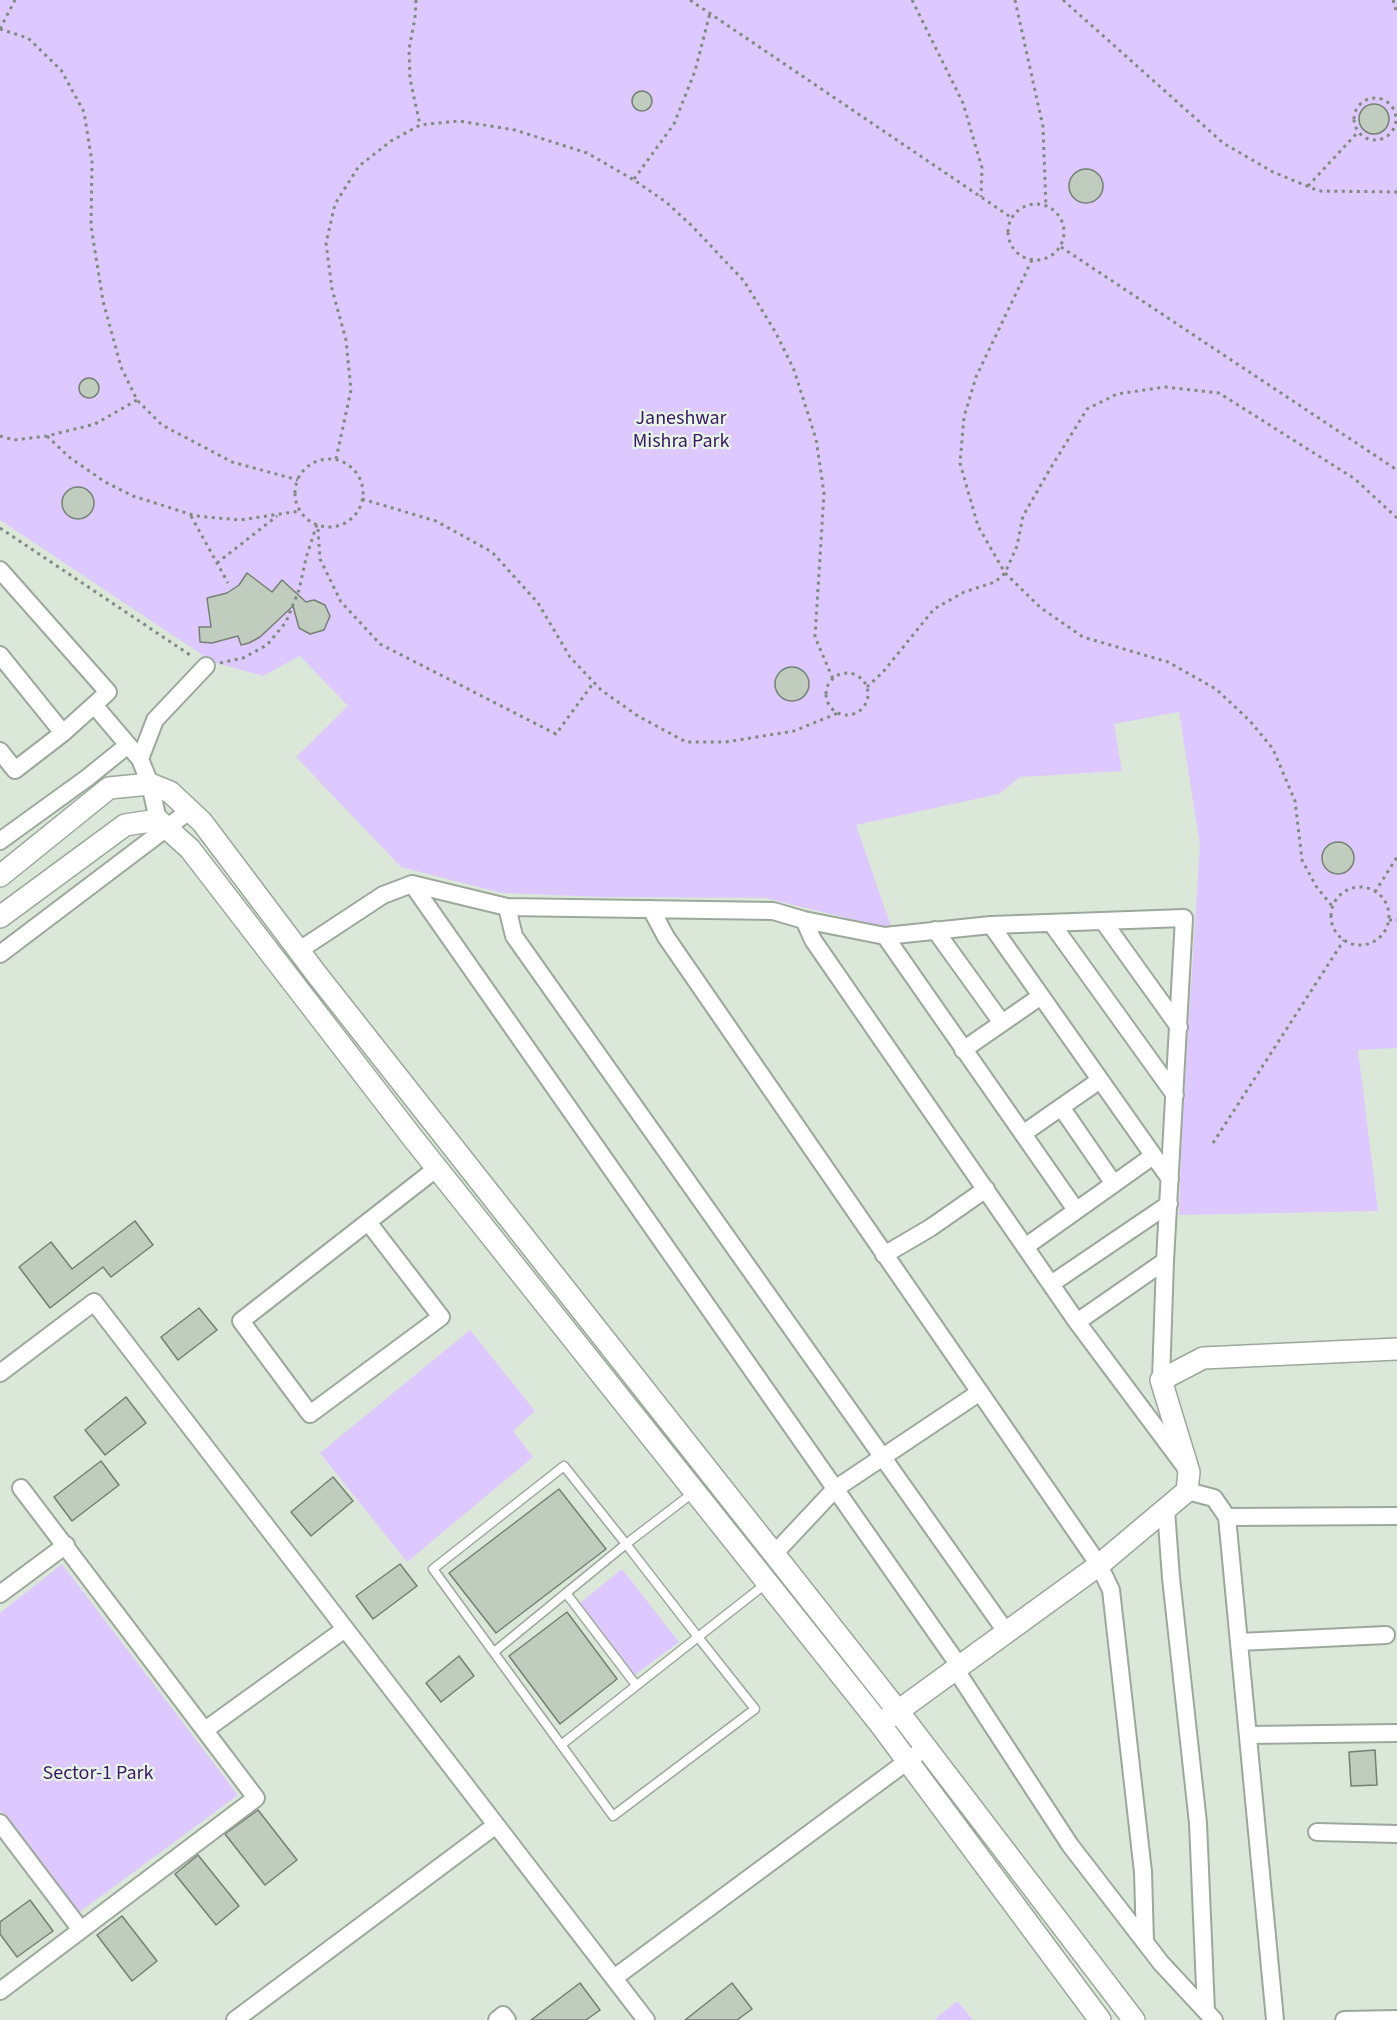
<!DOCTYPE html>
<style>
body{margin:0}
canvas{display:block;background:#dae7d9}
</style>
<canvas width="1397" height="2020"></canvas>
<script>
const c = document.querySelector('canvas').getContext('2d');
c.lineJoin = 'round';
function fillPath(path, color) { c.fillStyle = color; c.fill(path, 'evenodd'); }
const toPath = rows => new Path2D(rows.map(r => 'M' + r).join(''));
function trace(path, color, width, dash) { c.strokeStyle = color; c.lineWidth = width; c.lineCap = dash ? 'butt' : 'round'; c.setLineDash(dash || []); c.stroke(path); }
function label(font, color, halo, rows, align = 'center') {
  c.font = font + ' "Source Sans 3",sans-serif'; c.lineWidth = 4.5; c.setLineDash([]); c.textBaseline = 'middle'; c.strokeStyle = halo; c.fillStyle = color; for (const [text, x, y, turn = 0] of rows) {
    c.save(); c.translate(x, y); c.rotate((+turn || 0) * Math.PI / 180); c.textAlign = isNaN(turn) ? turn : align; if (halo) c.strokeText(text, 0, 0); c.fillText(text, 0, 0); c.restore();
  }
}
const green = toPath([
 [0,0,1397,0,1397,1048,1358,1050,1378,1211,1179,1215,1182,1125,1200,845,1179,712,1114,724,1122,771,1020,777,999,794,856,825,892,929,765,898,602,897,502,893,401,867,296,757,348,706,300,656,263,676,213,662,0,520],
 [470,1330,535,1411,513,1431,533,1457,407,1562,320,1453],
 [62,1564,238,1795,78,1913,0,1810,0,1613],
 [622,1569,679,1642,635,1675,579,1604],
 [957,2001,973,2020,934,2020]
]);
const building = toPath([
 '632 101a10 10 0 1 1 20 0a10 10 0 1 1-20 0Z',
 '1359 119a15 15 0 1 1 30 0a15 15 0 1 1-30 0Z',
 '1069 186a17 17 0 1 1 34 0a17 17 0 1 1-34 0Z',
 '79 388a10 10 0 1 1 20 0a10 10 0 1 1-20 0Z',
 '62 503a16 16 0 1 1 32 0a16 16 0 1 1-32 0Z',
 [247,573,272,592,282,580,306,602,314,600,325,605,330,616,324,630,310,634,299,628,293,606,260,637,249,643,241,645,238,636,212,643,200,642,199,627,211,627,207,598,227,593,239,585,247,573],
 '775 684a17 17 0 1 1 34 0a17 17 0 1 1-34 0Z',
 '1322 858a16 16 0 1 1 32 0a16 16 0 1 1-32 0Z',
 [135,1221,153,1245,111,1277,103,1267,50,1308,19,1267,51,1242,72,1269,135,1221],
 [199,1308,217,1330,178,1360,161,1337,199,1308],
 [126,1397,146,1423,105,1455,85,1430,126,1397],
 [101,1461,119,1485,72,1521,54,1497,101,1461],
 [333,1477,353,1501,311,1536,291,1512,333,1477],
 [559,1489,606,1549,496,1633,449,1573,559,1489],
 [400,1564,417,1586,373,1619,356,1596,400,1564],
 [567,1612,617,1679,560,1724,509,1656,567,1612],
 [459,1656,474,1676,441,1702,426,1683,459,1656],
 [1375,1750,1377,1785,1351,1786,1349,1752,1375,1750],
 [258,1810,297,1860,265,1885,225,1834,258,1810],
 [198,1855,239,1906,216,1925,175,1874,198,1855],
 [30,1900,53,1931,17,1957,0,1934,0,1922,30,1900],
 [122,1916,157,1961,132,1981,97,1935,122,1916],
 [580,1983,600,2010,586,2020,531,2020,580,1983],
 [732,1983,752,2009,737,2020,685,2020,732,1983]
]);
const path = toPath([
 [416,0,415,18,409,49,410,79,420,125],
 [690,0,1012,218],
 [912,0,963,103,982,168,981,197],
 [1015,0,1043,127,1046,207],
 [1063,0,1223,143,1273,172,1319,191,1397,192],
 [1393,0,1397,14],
 [0,29,28,38,61,70,84,112,92,162,91,226,103,301,121,367,137,400,162,425,232,462,298,480],
 [0,29,15,0],
 '1354 119a21 21 0 1 1 42 0a21 21 0 1 1-42 0Z',
 [634,179,674,124,695,71,710,13],
 [1308,186,1358,132],
 '1008 232a28 28 0 1 1 56 0a28 28 0 1 1-56 0Z',
 [1061,247,1397,470],
 [1032,260,976,377,964,417,960,463,978,526,1005,573,1041,608,1083,637,1168,662,1216,689,1250,721,1273,749,1295,801,1302,860,1316,886,1332,906],
 [0,436,14,440,47,436,95,424,137,400],
 [47,436,69,457,105,482,133,496,196,516,240,520,300,511],
 [336,459,351,390,346,340,332,289,326,243,335,204,359,166,391,141,420,125,459,121,515,130,587,153,634,180,666,202,692,226,744,281,776,333,794,370,816,439,824,493,815,637,833,679],
 '295 493a34 34 0 1 1 68 0a34 34 0 1 1-68 0Z',
 [362,499,436,521,492,552,538,603,570,657,601,690,638,716,686,742,726,742,794,731,838,713],
 [191,516,228,583],
 [0,528,193,657],
 [318,529,320,559,341,602,380,644,556,734,594,682],
 [217,563,277,516],
 [220,663,243,658,267,645,286,622,299,590,306,558,317,524],
 '826 694a21 21 0 1 1 42 0a21 21 0 1 1-42 0Z',
 [867,687,883,672,934,609,964,592,995,582,1005,573,1017,546,1023,516,1050,469,1087,409,1117,394,1165,387,1219,393,1355,479,1397,518],
 '1331 916a29 29 0 1 1 58 0a29 29 0 1 1-58 0Z',
 [1375,892,1397,857],
 [1389,920,1397,920],
 [1213,1143,1344,940]
]);
const service = toPath([
 [694,1492,626,1544,564,1466,433,1569,613,1816,755,1709,698,1637,768,1582],
 [566,1593,636,1685],
 [494,1652,626,1544,698,1637,561,1745]
]);
const minor = toPath([
 [0,570,108,692,94,705],
 [0,655,63,733],
 [0,751,15,770,63,733,94,705,140,759],
 [158,820,150,784,140,759,155,720,206,666],
 [0,841,87,778,128,745],
 [412,884,960,1667],
 [507,907,514,936,1007,1633],
 [651,909,666,937,1099,1565,1111,1590,1143,1872,1145,1942],
 [804,920,813,940,1077,1322,1183,1464],
 [1103,921,1179,1027],
 [1052,924,1175,1095],
 [991,925,1170,1179],
 [935,930,1002,1023],
 [885,936,1076,1210],
 [298,951,383,895,412,884,507,907,773,911,804,920,885,936,991,925,1184,918,1165,1261,1161,1380],
 [0,954,189,811],
 [963,1050,1041,996],
 [1061,1107,1114,1184],
 [1024,1133,1100,1080],
 [368,1222,441,1317,310,1414,241,1321,437,1168],
 [1025,1247,1153,1156],
 [884,1255,930,1228,986,1189],
 [1051,1284,1169,1204],
 [1077,1322,1165,1261],
 [0,1373,94,1302,646,2020],
 [1187,1491,1214,1498,1227,1517,1397,1516],
 [1166,1510,1171,1578,1198,1823,1206,2011],
 [1227,1517,1275,2020],
 [774,1554,835,1489,980,1392],
 [0,1594,66,1545],
 [1239,1642,1386,1635],
 [956,1670,1070,1845,1161,1963,1214,2020],
 [205,1730,345,1629],
 [1248,1735,1397,1733],
 [0,1823,81,1930],
 [1317,1832,1397,1834],
 [614,1978,917,1754],
 [0,1991,256,1798,21,1488],
 [235,2020,496,1825],
 [497,2020,503,2015,507,2020],
 [1344,2020,1397,2019]
]);
const tertiary = toPath([
 [0,876,109,788,150,784,170,792,202,822,318,976,898,1711,1134,2020],
 [0,917,125,825,158,820,190,849,412,1137,880,1724,1100,2020],
 [887,1719,1099,1565,1187,1491,1189,1472,1161,1380,1203,1358,1397,1349]
]);
const parkNames = [
 ["Janeshwar",681,420],
 ["Mishra Park",681,443],
 ["Sector-1 Park",98,1775]
];
fillPath(green, '#ddc9ff');
fillPath(building, '#bfccbe');
trace(building, '#748073', 1.5);
trace(service, '#9ba89b', 11);
trace(minor, '#9ba89b', 20);
trace(tertiary, '#9ba89b', 24);
trace(path, '#818a81', 3, [3, 4.5]);
trace(service, '#fff', 8);
trace(minor, '#fff', 16);
trace(tertiary, '#fff', 21);
label('20px', '#3c1863', '#e7f5e6', parkNames);
</script>
